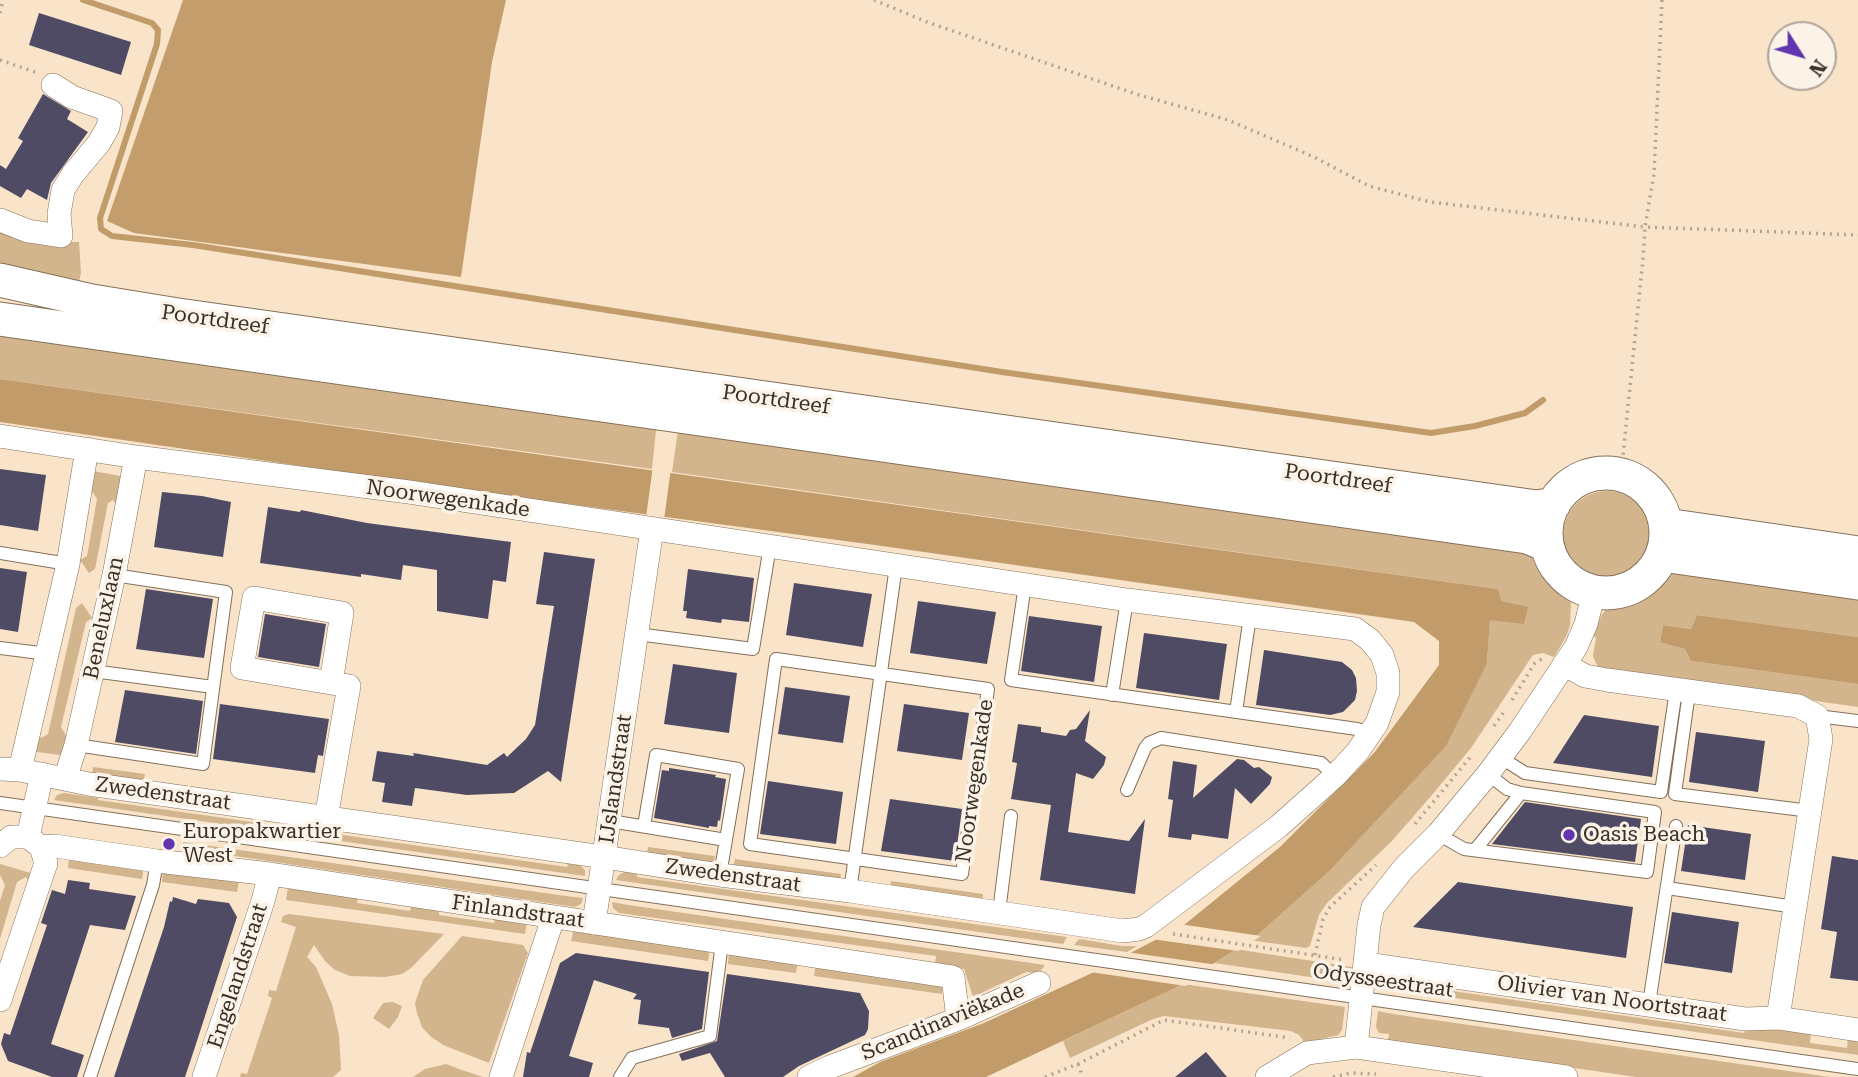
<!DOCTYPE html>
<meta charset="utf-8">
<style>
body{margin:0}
#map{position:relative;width:1858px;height:1077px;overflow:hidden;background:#f9e4c9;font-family:"Roboto Serif",serif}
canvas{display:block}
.north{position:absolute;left:1767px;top:21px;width:70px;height:70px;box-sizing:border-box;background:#fcf3e8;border:2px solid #aea59a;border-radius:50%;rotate:127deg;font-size:19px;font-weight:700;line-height:28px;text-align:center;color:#383026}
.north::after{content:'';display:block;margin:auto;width:24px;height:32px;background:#6135ad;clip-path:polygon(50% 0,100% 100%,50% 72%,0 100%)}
</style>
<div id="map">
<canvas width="1858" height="1077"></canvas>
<div class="north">N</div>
</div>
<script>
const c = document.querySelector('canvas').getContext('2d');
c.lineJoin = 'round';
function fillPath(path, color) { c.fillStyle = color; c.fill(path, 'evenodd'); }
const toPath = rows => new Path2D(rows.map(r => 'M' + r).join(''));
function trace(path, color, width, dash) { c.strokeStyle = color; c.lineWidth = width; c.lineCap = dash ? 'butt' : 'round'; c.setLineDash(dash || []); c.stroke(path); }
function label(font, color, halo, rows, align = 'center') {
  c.font = font + ' "Roboto Serif",serif'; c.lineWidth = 7; c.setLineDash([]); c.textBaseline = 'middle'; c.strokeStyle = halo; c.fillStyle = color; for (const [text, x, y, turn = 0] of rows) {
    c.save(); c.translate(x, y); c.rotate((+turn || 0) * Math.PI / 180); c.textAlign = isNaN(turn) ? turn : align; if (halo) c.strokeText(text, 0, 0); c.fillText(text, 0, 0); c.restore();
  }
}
const green = toPath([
 [0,229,51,242,79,242,81,273,76,293,0,275],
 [0,326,657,420,652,469,0,379],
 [679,423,1516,543,1544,559,1564,587,1571,603,1570,625,1567,635,1554,657,1543,653,1533,655,1471,748,1432,795,1392,841,1327,903,1319,915,1310,946,1306,948,1249,940,1487,663,1490,619,1500,601,1498,589,672,472],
 [88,470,125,477,120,509,113,500,108,503,95,569,89,573,80,560,87,556,97,499,86,482],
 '1563 535a44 44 0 1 1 88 0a44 44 0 1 1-88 0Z',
 [1672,572,1858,591,1858,637,1697,615,1691,629,1663,625,1660,641,1685,649,1691,661,1858,684,1858,707,1599,670,1593,656,1596,638,1593,635,1602,614,1610,606,1644,591],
 [82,603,92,618,86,622,61,727,70,742,67,756,30,751,35,729,41,738,48,734,76,608],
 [93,767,145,774,143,783,92,776],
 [64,793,98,798,98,800,567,867,568,864,580,865,585,870,585,876,54,800,57,795],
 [183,842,566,896,583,898,581,904,575,907,195,850,194,859,181,853],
 [648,847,715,856,714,865,647,855],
 [69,855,144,866,142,879,68,868],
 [735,859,841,874,839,883,733,868],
 [0,864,34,874,31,886,26,877,17,882,0,939,0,901,5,885,0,875],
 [163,869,239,880,237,892,162,882],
 [624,872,637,874,637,877,1067,937,1063,944,616,880,618,876],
 [891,881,983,894,982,903,890,890],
 [288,887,358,897,357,903,410,911,412,905,439,909,439,915,494,923,495,917,527,921,525,934,286,900],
 [612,902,628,905,1045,965,1039,973,1026,972,973,997,964,969,935,965,936,956,619,913,613,908],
 [289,914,444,934,411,968,402,974,385,977,350,976,335,970,325,961,314,945,307,957,316,967,332,1004,339,1035,341,1070,333,1077,240,1077,241,1073,247,1074,272,998,268,996,269,990,276,991,296,927,281,922,283,916],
 [574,928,710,947,708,961,571,941],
 [462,936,523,945,528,953,489,1063,443,1045,430,1036,422,1027,417,1013,415,1003,423,980],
 [1079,939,1122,946,1137,946,1127,952,1074,945],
 [1235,949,1352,967,1348,985,1345,982,1214,963],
 [729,950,798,960,796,973,728,964],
 [816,963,943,981,942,994,814,976],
 [1383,981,1744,1033,1746,1024,1811,1034,1810,1043,1847,1048,1848,1039,1858,1041,1858,1055,1385,988,1385,985,1382,984],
 [1183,984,1345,1007,1342,1030,1338,1035,1305,1043,1299,1035,1291,1031,1164,1016,1153,1019,1070,1058,1063,1041],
 [393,1002,402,1006,398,1017,389,1029,373,1018,383,1003],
 [1378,1011,1393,1014,1830,1077,1636,1077,1388,1041,1389,1034,1379,1033,1376,1027],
 [446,1064,459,1069,483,1077,413,1077,425,1069]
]);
const forest = toPath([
 [183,0,506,0,492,62,461,277,134,233,107,221]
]);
const water = toPath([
 [0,379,1498,589,1501,601,1528,607,1524,624,1490,620,1487,663,1446,746,1329,871,1256,936,1177,987,986,1077,853,1077,880,1062,984,1023,1092,973,1184,925,1280,847,1374,753,1439,665,1439,641,1414,622,875,545,479,492,0,422],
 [1697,615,1858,637,1858,684,1691,661,1685,649,1660,642,1663,625,1691,629]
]);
const pier = toPath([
 [653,466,671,468,664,520,646,517],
 [1179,924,1261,936,1238,951,1151,939],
 [1126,952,1218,965,1186,986,1090,972]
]);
const stream = toPath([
 [83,0,152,23,158,30,157,44,100,218,101,229,112,236,193,245,1002,372,1431,433,1475,426,1525,413,1543,400]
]);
const building = toPath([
 [39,13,131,42,121,75,29,45],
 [43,94,71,111,67,119,88,132,51,183,47,200,27,189,21,198,0,186,0,165,6,169,23,141,18,138],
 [0,469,46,475,38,531,0,525],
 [162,492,202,496,231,502,223,557,154,547],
 [268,507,300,512,301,510,367,523,511,542,506,582,493,580,488,619,437,611,437,570,403,565,401,580,361,574,361,577,260,563],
 [544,552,595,559,561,782,548,771,514,793,467,795,415,788,412,806,382,802,385,783,372,781,377,751,414,756,413,753,487,765,504,753,507,757,526,739,535,725,554,606,536,604],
 [0,568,27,572,18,632,0,629],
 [688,569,754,578,749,622,722,619,721,623,686,618,687,611,683,611],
 [794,583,872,594,863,647,786,635],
 [146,589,213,599,204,658,136,649],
 [918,601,996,612,987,664,910,653],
 [265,614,326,624,319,667,258,657],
 [1029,616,1102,626,1094,682,1021,671],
 [1144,633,1227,644,1219,700,1136,688],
 [1264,650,1342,662,1352,670,1356,678,1357,691,1355,700,1343,712,1330,715,1256,705],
 [673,664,737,673,729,733,664,724],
 [785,687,850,696,843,743,778,734],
 [125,690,203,701,196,754,115,742],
 [220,704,329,719,323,756,318,755,315,773,213,759],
 [904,704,969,713,962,760,897,751],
 [1090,710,1085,741,1106,757,1104,765,1093,779,1076,773,1068,832,1129,841,1145,819,1135,894,1040,880,1051,805,1011,799,1017,763,1012,762,1018,724,1041,727,1041,732,1066,736,1070,730,1076,729],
 [1584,715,1659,726,1652,777,1553,763],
 [1696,732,1765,741,1758,792,1689,782],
 [1237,759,1244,760,1254,768,1259,767,1272,777,1270,784,1251,804,1235,788,1228,839,1192,834,1191,840,1168,837,1173,800,1168,799,1173,761,1197,765,1193,798],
 [669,768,716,775,715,777,726,779,720,821,718,820,717,827,709,826,709,828,654,818,662,770,669,771],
 [768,781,843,792,836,844,760,834],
 [890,799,962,809,955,861,881,851],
 [1525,802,1641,819,1635,862,1492,844],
 [1688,825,1751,834,1745,880,1681,871],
 [1832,856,1858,860,1858,981,1830,978,1837,932,1821,929],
 [68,880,90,883,89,889,136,896,125,930,90,925,51,1044,84,1055,77,1077,52,1077,8,1061,1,1044,4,1033,10,1035,47,925,41,923,52,890,65,894],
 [1458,882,1633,907,1626,958,1413,927],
 [173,897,196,904,198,899,229,903,237,917,195,1047,185,1077,114,1077,164,927,170,901,172,902],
 [1672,912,1739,922,1732,973,1664,963],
 [576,953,709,972,702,1029,672,1038,669,1028,638,1024,641,1000,633,999,637,994,594,980,569,1056,593,1063,589,1077,523,1077,527,1052,530,1053,560,963],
 [727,974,860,993,869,1011,868,1029,865,1035,799,1066,783,1077,725,1077,710,1053,682,1061,679,1054,717,1041],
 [1206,1052,1227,1077,1175,1077]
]);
const path = toPath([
 [874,0,927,22,1136,94,1228,120,1314,157,1369,186,1430,202,1645,227,1643,259,1621,475],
 [1662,0,1654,174,1645,227,1858,235],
 [0,13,3,0],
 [0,60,38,73],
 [1512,700,1534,664,1542,659],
 [1494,726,1504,712],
 [1415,824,1473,754],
 [1173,934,1345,960],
 [1315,955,1323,919,1330,907,1376,865],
 [1078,1064,1083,1077],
 [1045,1077,1078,1064,1164,1020,1290,1038],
 [1333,1077,1351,1073,1376,1074]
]);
const service = toPath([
 [0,553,68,564],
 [1025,585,1011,680,1357,729,1370,733],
 [637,634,753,649,770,546],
 [0,648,48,654],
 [776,659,988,689,962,874,750,844,776,659],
 [93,671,213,687],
 [1689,692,1675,794,1810,811],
 [1112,695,1127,600],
 [1236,712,1250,616],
 [1817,716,1858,721],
 [76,745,203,764,226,592,114,575],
 [1500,757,1525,773,1661,792,1676,690],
 [1127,790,1145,748,1149,743,1161,738,1321,763,1335,776],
 [0,803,1858,1069],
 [610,821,726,840],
 [644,826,656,755,738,769,720,875],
 [1438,834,1464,849,1647,872,1655,812,1521,793,1507,789,1488,774],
 [1475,850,1521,793],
 [1667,888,1795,907],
 [850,891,896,566],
 [999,912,1011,816],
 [1649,1004,1676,826],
 [90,1077,153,885,157,861],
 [620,1077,632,1058,710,1036,722,943]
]);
const minor = toPath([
 [0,220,28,231,61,236,59,214,63,190,73,174,99,143,108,127,111,111,72,97,53,85],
 [0,436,136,457,409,492,1127,600,1355,629,1370,640,1382,655,1388,673,1388,692,1377,723,1358,751,1335,776,1279,826,1146,926,1139,929,1123,931,850,891,720,875,604,857,89,784,20,770,0,769],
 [1564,664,1585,676,1607,680,1798,706,1817,716,1821,739,1778,1018],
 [20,770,68,564,87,449],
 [65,779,76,745,114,575,136,457],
 [326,818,349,686,242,668,254,598,342,613,331,683],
 [28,837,42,774],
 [0,846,11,837,28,837,41,847,46,863,0,1000],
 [41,847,55,846,157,861,270,874,953,977,958,1019],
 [594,923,652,529],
 [1366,964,1745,1019,1778,1018,1858,1030],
 [1356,1047,1369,925,1373,907,1404,868,1438,834,1488,774,1520,731,1576,647,1586,624,1594,592],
 [204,1077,263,901,270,874],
 [501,1077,553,918],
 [809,1077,830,1067,958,1019,1039,983],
 [1267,1077,1307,1053,1356,1047,1566,1077]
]);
const secondary = toPath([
 [0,280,92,301,178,315,1537,507,1554,504],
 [0,319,1527,537,1547,545],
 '1546 533a60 60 0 1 1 120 0a60 60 0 1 1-120 0Z',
 [1666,525,1858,553],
 [1662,555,1858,583]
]);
const markers = [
 [1569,835,7,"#6135ad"],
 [169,844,7,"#6135ad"]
];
const streetNames = [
 ["Poortdreef",215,320,8],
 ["Poortdreef",776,400,8],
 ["Poortdreef",1338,479,8],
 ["Noorwegenkade",448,499,8],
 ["Beneluxlaan",104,618,-78],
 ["IJslandstraat",616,779,-82],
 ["Noorwegenkade",975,781,-82],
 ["Zwedenstraat",163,794,8],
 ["Zwedenstraat",733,876,8],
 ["Finlandstraat",518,912,8],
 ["Engelandstraat",238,976,-72],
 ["Odysseestraat",1383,981,8],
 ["Olivier van Noortstraat",1612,999,8],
 ["Scandinaviëkade",943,1022,-22]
];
const poiNames = [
 ["Europakwartier",183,832],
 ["West",183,856],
 ["Oasis Beach",1583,835]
];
fillPath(green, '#d2b48d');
fillPath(forest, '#c39e6c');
fillPath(water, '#c19c6a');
fillPath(pier, '#f9e4c9');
trace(stream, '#c19c6a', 6);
fillPath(building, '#504b64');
trace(service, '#847159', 14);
trace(minor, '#847159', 24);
trace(secondary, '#847159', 35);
trace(path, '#b4a48f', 3.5, [2, 5]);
trace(service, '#fff', 12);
trace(minor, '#fff', 23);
trace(secondary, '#fff', 33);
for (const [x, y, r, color] of markers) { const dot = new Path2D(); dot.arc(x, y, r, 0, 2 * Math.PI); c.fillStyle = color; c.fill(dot); trace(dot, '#fcf3e8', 2.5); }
label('21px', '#383026', '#fcf3e8', streetNames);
label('21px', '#383026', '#fcf3e8', poiNames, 'left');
</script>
